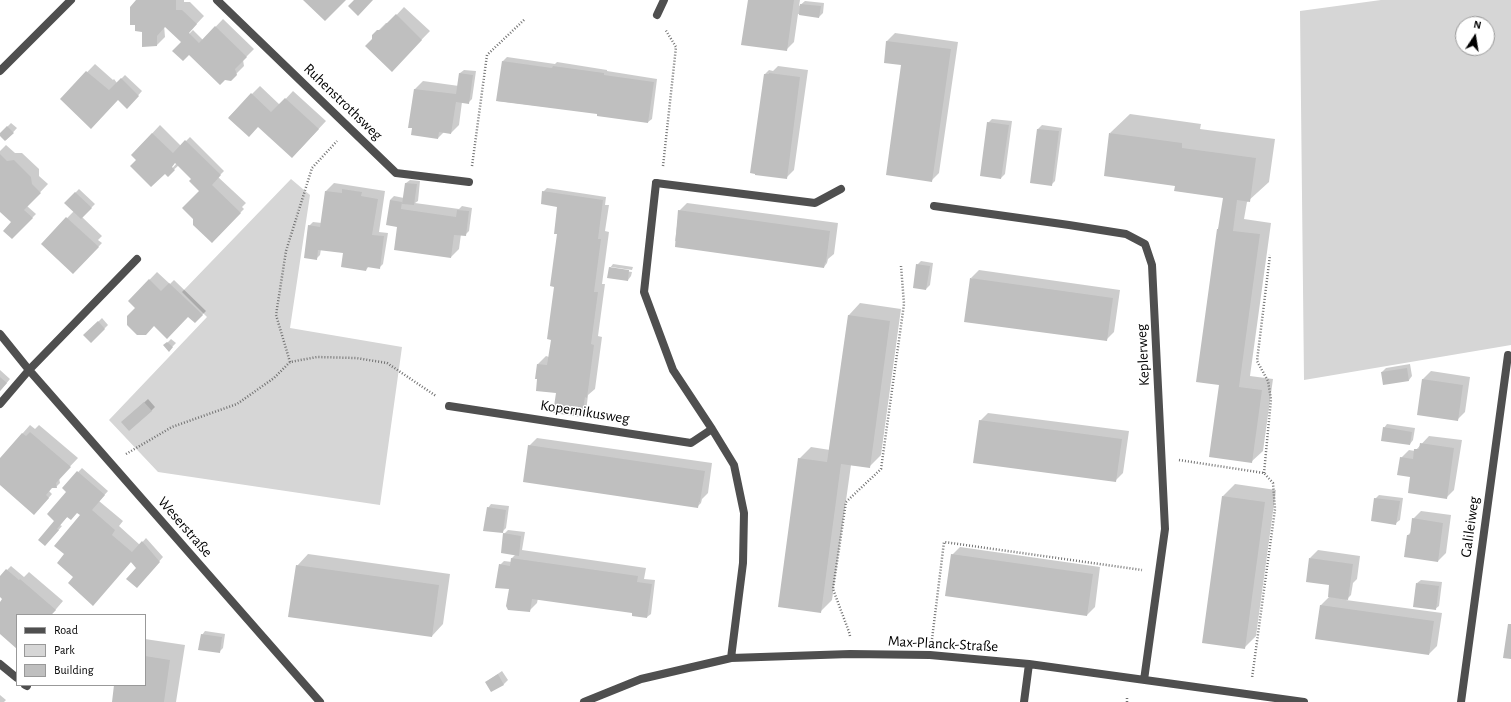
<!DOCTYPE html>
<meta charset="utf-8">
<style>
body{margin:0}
#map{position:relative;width:1511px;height:702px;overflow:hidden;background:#fff;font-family:"Alegreya Sans",sans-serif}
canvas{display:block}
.legend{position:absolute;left:16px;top:614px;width:130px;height:72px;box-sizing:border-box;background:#fff;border:1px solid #999;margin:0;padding:5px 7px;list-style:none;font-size:12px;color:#000}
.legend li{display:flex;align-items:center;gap:8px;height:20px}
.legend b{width:20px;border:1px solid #999}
.north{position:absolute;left:1455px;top:16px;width:40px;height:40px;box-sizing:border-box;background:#fff;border:1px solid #999;border-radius:50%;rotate:12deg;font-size:11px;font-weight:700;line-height:16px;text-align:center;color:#000}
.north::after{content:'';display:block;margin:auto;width:14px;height:18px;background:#000;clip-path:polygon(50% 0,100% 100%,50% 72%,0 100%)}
</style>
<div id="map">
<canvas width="1511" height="702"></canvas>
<ul class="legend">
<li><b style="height:5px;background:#4f4f4f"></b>Road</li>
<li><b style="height:11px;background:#d6d6d6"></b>Park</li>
<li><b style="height:11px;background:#bfbfbf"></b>Building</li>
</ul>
<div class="north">N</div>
</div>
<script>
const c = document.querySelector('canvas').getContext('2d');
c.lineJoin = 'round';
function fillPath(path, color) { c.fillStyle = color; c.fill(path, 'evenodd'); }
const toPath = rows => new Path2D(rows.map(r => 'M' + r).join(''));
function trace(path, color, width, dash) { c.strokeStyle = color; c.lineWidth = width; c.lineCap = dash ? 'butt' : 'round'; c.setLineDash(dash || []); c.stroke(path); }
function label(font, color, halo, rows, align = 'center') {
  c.font = font + ' "Alegreya Sans",sans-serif'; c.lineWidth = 3; c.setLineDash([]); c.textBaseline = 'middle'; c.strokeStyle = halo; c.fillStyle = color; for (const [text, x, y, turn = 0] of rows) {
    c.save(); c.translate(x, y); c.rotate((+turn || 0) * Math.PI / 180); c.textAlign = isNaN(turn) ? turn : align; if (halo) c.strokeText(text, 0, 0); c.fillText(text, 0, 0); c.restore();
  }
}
const green = toPath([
 [1381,0,1511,0,1511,345,1304,380,1300,11],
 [1463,24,1487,24,1487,48,1463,48],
 [291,179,310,195,290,328,402,347,380,505,158,472,109,420,207,317,182,292]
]);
const shadow = toPath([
 [137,0,184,0,184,2,190,2,204,16,188,33,189,34,193,30,203,40,223,19,254,49,243,60,244,66,230,80,182,42,164,25,165,37,157,45,143,31],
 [749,0,800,0,799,6,805,1,824,3,823,13,819,17,798,14,794,42,786,50],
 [404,7,430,31,392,70,372,40,373,36,386,23,389,23],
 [895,33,958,42,939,173,931,181,902,64,885,62,887,41],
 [507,57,555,64,557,62,607,70,607,71,657,79,652,119,648,122,598,113,497,101,503,61],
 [95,64,113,80,114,79,117,83,125,75,142,91,127,108,118,99,61,99],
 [778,66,808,70,794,170,786,178,765,74,769,70,773,71],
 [464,70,476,71,472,99,468,103,462,102,459,125,451,133,444,132,438,138,414,125,411,117,415,89,423,81,459,86,460,73],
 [260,86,280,105,293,91,326,121,300,149,259,126,229,117],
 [1130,114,1201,124,1200,129,1275,139,1269,182,1247,202,1244,219,1271,223,1250,376,1273,379,1263,451,1251,462,1220,385,1218,229,1219,227,1224,197,1176,185,1110,133],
 [992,119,1012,121,1005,174,1001,178,988,123],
 [11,123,17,128,6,140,0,134],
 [160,125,181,146,190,137,224,171,218,177,246,203,242,207,244,209,212,241,200,191,192,179,179,165,168,175,167,174,177,163,175,162,137,160,132,155],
 [1042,125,1062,128,1055,181,1051,185,1038,129],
 [6,145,15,153,22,153,39,169,39,176,48,184,27,206,36,214,12,238,12,222,0,210,0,151],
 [410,180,420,181,418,201,415,203,459,209,462,206,472,208,469,231,465,235,461,234,459,249,451,257,399,224,390,200,394,196,404,198,406,183],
 [334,183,385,191,379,232,388,233,383,264,379,268,369,266,366,270,344,252,321,249,320,255,316,259,309,226,313,222,322,223,326,191],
 [547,188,606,197,605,205,609,205,605,231,609,232,602,284,605,284,598,336,602,337,595,389,588,395,586,412,582,416,557,393,538,364,546,356,549,357,552,339,559,233,558,207,543,192],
 [79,189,95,204,82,217,102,236,98,240,102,243,73,273,42,244,74,211,65,203],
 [687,203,838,223,834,254,828,259,827,263,824,267,675,241,679,211],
 [921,261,933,263,930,285,926,289,917,265],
 [613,264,633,267,632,270,611,267,611,269,632,272,631,276,628,280,610,268],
 [979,270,1120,290,1114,332,1106,340,971,278],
 [157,272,170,284,174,280,206,311,195,322,188,316,137,308,129,301],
 [860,303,901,309,881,455,869,467,851,465,832,600,820,612,799,459,811,447,830,450,849,315],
 [102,318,108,325,91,342,85,335],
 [171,339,176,343,169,350,165,345],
 [1410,364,1412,376,1409,380,1382,372,1386,368],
 [0,370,10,379,0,391],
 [1431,371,1470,377,1465,412,1457,420,1418,414,1423,379],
 [148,399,155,407,151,411,126,419],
 [988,413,1129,431,1123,473,1115,481,980,421],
 [1387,424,1415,428,1413,440,1410,444,1384,428],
 [30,425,35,429,39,425,78,458,59,478,60,483,56,487,51,487,49,491,52,494,38,510,0,483,0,459],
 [1429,436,1462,440,1454,490,1446,498,1412,476,1401,458,1409,450,1415,451],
 [537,438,712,463,708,493,702,499,701,503,697,507,529,446],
 [82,468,108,491,99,501,123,521,119,526,140,545,146,538,163,557,140,583,138,568,131,562,78,572,66,554,82,515,77,511,68,516,60,525,62,526,49,541,68,492,63,488],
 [1235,484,1276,490,1256,636,1244,648,1203,642,1223,496],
 [1379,495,1403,498,1400,520,1396,523,1375,499],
 [491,504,509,506,506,528,502,532,488,508],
 [1421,511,1451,515,1446,553,1438,561,1408,535,1411,532,1413,519],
 [508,530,525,532,522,550,646,568,644,579,655,580,651,614,647,617,633,612,538,598,537,603,529,611,510,588,500,565,504,561,512,562,512,558,516,554,504,534],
 [960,547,1100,567,1095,607,1087,615,952,555],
 [1318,550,1360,556,1357,579,1353,583,1351,595,1346,600,1442,613,1437,646,1429,654,1320,606,1330,596,1331,584,1310,558],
 [308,554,450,574,443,624,432,636,297,566],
 [11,566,24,577,29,572,63,601,51,615,17,615,17,648,0,633,0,603,4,599,0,596,0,577],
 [1421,580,1442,582,1439,606,1435,609,1417,583],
 [205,631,225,634,223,648,219,652,202,635],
 [145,639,185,645,176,702,113,702,115,685,145,685],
 [502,671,508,680,504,684,491,691,486,682],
 [0,695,6,700,4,702,0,702]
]);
const building = toPath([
 [136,0,176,0,176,10,182,10,197,24,189,33,199,43,215,26,247,57,235,69,237,75,231,81,225,80,220,85,189,55,183,61,172,51,181,42,165,27,157,36,157,46,142,47,142,32,135,31,135,25,130,25,130,7],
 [303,0,346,0,325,21],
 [354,0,373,0,358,16,348,6],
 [748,0,794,0,787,51,741,45],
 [800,4,821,6,819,18,799,15],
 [396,14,422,40,392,72,365,46,372,39,372,35,377,30,380,30],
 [886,41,951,49,932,182,886,175,901,65,884,63],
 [502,61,552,68,553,66,604,73,604,75,654,82,648,123,597,116,597,114,496,101],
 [86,71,109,90,121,78,139,96,127,109,118,100,91,129,60,99],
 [459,73,473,75,469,104,456,102,451,134,439,132,438,139,411,135,412,128,408,128,414,89,456,94],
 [769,73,800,77,787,179,755,175,755,174,750,173,764,74,769,74],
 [251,93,271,112,285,98,319,129,292,158,258,127,249,137,228,118],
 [987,122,1009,125,1001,179,980,176],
 [7,126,14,133,5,141,0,136,0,133],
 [1037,129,1059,131,1052,186,1030,183],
 [152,133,173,153,185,140,221,175,212,185,241,213,212,243,193,225,193,219,182,208,199,191,189,181,191,179,175,163,172,167,175,170,168,177,165,174,151,187,130,166,136,160,131,155],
 [1109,133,1182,143,1182,148,1256,158,1250,202,1237,200,1233,231,1260,234,1239,387,1262,390,1252,463,1209,457,1219,385,1196,382,1217,229,1218,229,1223,198,1174,191,1175,186,1104,176],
 [0,154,7,161,14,160,31,177,32,184,41,193,24,210,33,218,12,239,3,231,11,222,0,212],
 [405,183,417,184,414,205,402,204],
 [342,189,362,192,361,196,378,199,372,235,384,236,380,269,367,267,366,271,341,267,343,253,318,250,317,260,304,258,308,225,320,227,325,191,342,193],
 [542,191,603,200,598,239,601,239,594,292,598,292,591,344,594,345,587,398,585,397,582,417,553,413,556,393,536,391,537,379,535,379,537,364,547,365,551,340,547,339,554,287,550,286,557,234,554,234,557,207,541,204],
 [75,192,92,208,81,219,64,203],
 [390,200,402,202,401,209,456,217,457,210,469,211,466,236,454,235,451,258,394,250,397,227,386,225],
 [678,210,830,231,826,263,825,262,824,268,675,247],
 [66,217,99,247,73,274,41,244],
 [916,264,930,266,926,290,913,288],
 [609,267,629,270,628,281,607,278],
 [970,278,1113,298,1107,341,964,322],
 [149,279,161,291,169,283,203,315,195,323,188,317,167,339,154,326,146,335,137,335,127,325,127,316,135,308,128,301],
 [848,315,890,321,870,468,841,464,821,613,778,607,798,458,827,462],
 [98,321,105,329,91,343,83,335],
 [167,342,173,347,169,352,163,345],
 [1407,368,1409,381,1383,385,1381,372],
 [0,377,7,383,0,391],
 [1422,379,1463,385,1458,421,1417,415],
 [144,402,152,411,129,431,121,422],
 [979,420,1122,439,1116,482,973,463],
 [1383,427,1412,432,1410,445,1381,441],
 [30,432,71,467,56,483,57,488,52,488,46,495,49,498,34,515,0,485,0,458,22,433,26,436],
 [1420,443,1454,448,1447,499,1408,493,1410,477,1397,475,1400,457,1413,459,1414,449,1419,449],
 [528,445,705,471,700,502,699,502,698,508,523,482],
 [77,471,105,495,92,510,115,530,112,535,132,552,142,541,160,562,137,588,126,579,136,568,131,562,93,606,68,583,73,577,57,563,64,554,54,546,80,515,77,513,71,520,67,517,57,529,59,530,45,546,38,540,54,521,47,514,66,492,62,488],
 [1222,496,1265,502,1245,649,1202,643],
 [1374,498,1400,501,1396,525,1371,521],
 [487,507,506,510,503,533,483,531],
 [1412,518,1443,523,1438,562,1404,557,1407,535,1410,535],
 [503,533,521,536,519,556,501,553],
 [951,554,1093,574,1087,616,945,596],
 [511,558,638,576,637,582,652,584,647,618,632,616,632,613,532,599,530,612,508,610,506,606,509,589,495,588,499,564,510,566],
 [1309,558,1353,564,1348,600,1328,597,1329,585,1306,582],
 [296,565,439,585,432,637,288,617],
 [6,569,19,580,20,579,56,610,51,615,17,615,17,649,0,634,0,602,2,599,0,597,0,576],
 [1416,583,1439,586,1436,610,1413,607],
 [1320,605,1434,621,1429,655,1315,639],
 [1508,624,1511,624,1511,659,1503,658],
 [201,634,222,637,220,653,198,650],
 [145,656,170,660,164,702,112,702,114,685,145,685],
 [498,674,504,685,491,692,485,682]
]);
const path = toPath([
 [472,166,487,55,525,19],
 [663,166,676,47,665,29],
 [290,362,276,315,286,251,312,168,337,141],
 [126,454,172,427,237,404,274,378,290,362,317,357,356,358,387,363,436,396],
 [1179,460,1264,473,1273,483,1275,509,1252,678],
 [1264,473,1271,399,1268,381,1257,361,1270,255],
 [850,636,849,632,833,589,846,502,881,469,904,304,901,266],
 [932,639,944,542,1142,570],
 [1127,702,1127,696]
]);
const service = toPath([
 [656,183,815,203,841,189]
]);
const minor = toPath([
 [217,0,396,173,469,182],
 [657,15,664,0],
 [0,71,71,0],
 [656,183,644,292,673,370,712,429,734,465,744,513,743,563,731,658],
 [934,206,1069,225,1126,234,1145,244,1152,265,1165,529,1144,680],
 [0,334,29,370,320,702],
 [0,404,29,370,137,259],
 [449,406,691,443,712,429],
 [0,664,17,678],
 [25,685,27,686],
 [584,702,641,679,731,658,850,654,930,655,1029,664,1304,702],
 [1024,702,1029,664],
 [1461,702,1508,355]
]);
const streetNames = [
 ["Ruhenstrothsweg",343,102,44],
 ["Keplerweg",1143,355,-93],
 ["Kopernikusweg",585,412,9],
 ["Weserstraße",185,527,49],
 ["Galileiweg",1470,527,-82],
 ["Max-Planck-Straße",943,644,3]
];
fillPath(green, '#d6d6d6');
fillPath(shadow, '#0003');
fillPath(building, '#bfbfbf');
trace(path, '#717171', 2.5, [1, 2]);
trace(service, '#4f4f4f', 8);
trace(minor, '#4f4f4f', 8);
label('15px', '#000', '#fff', streetNames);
</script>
